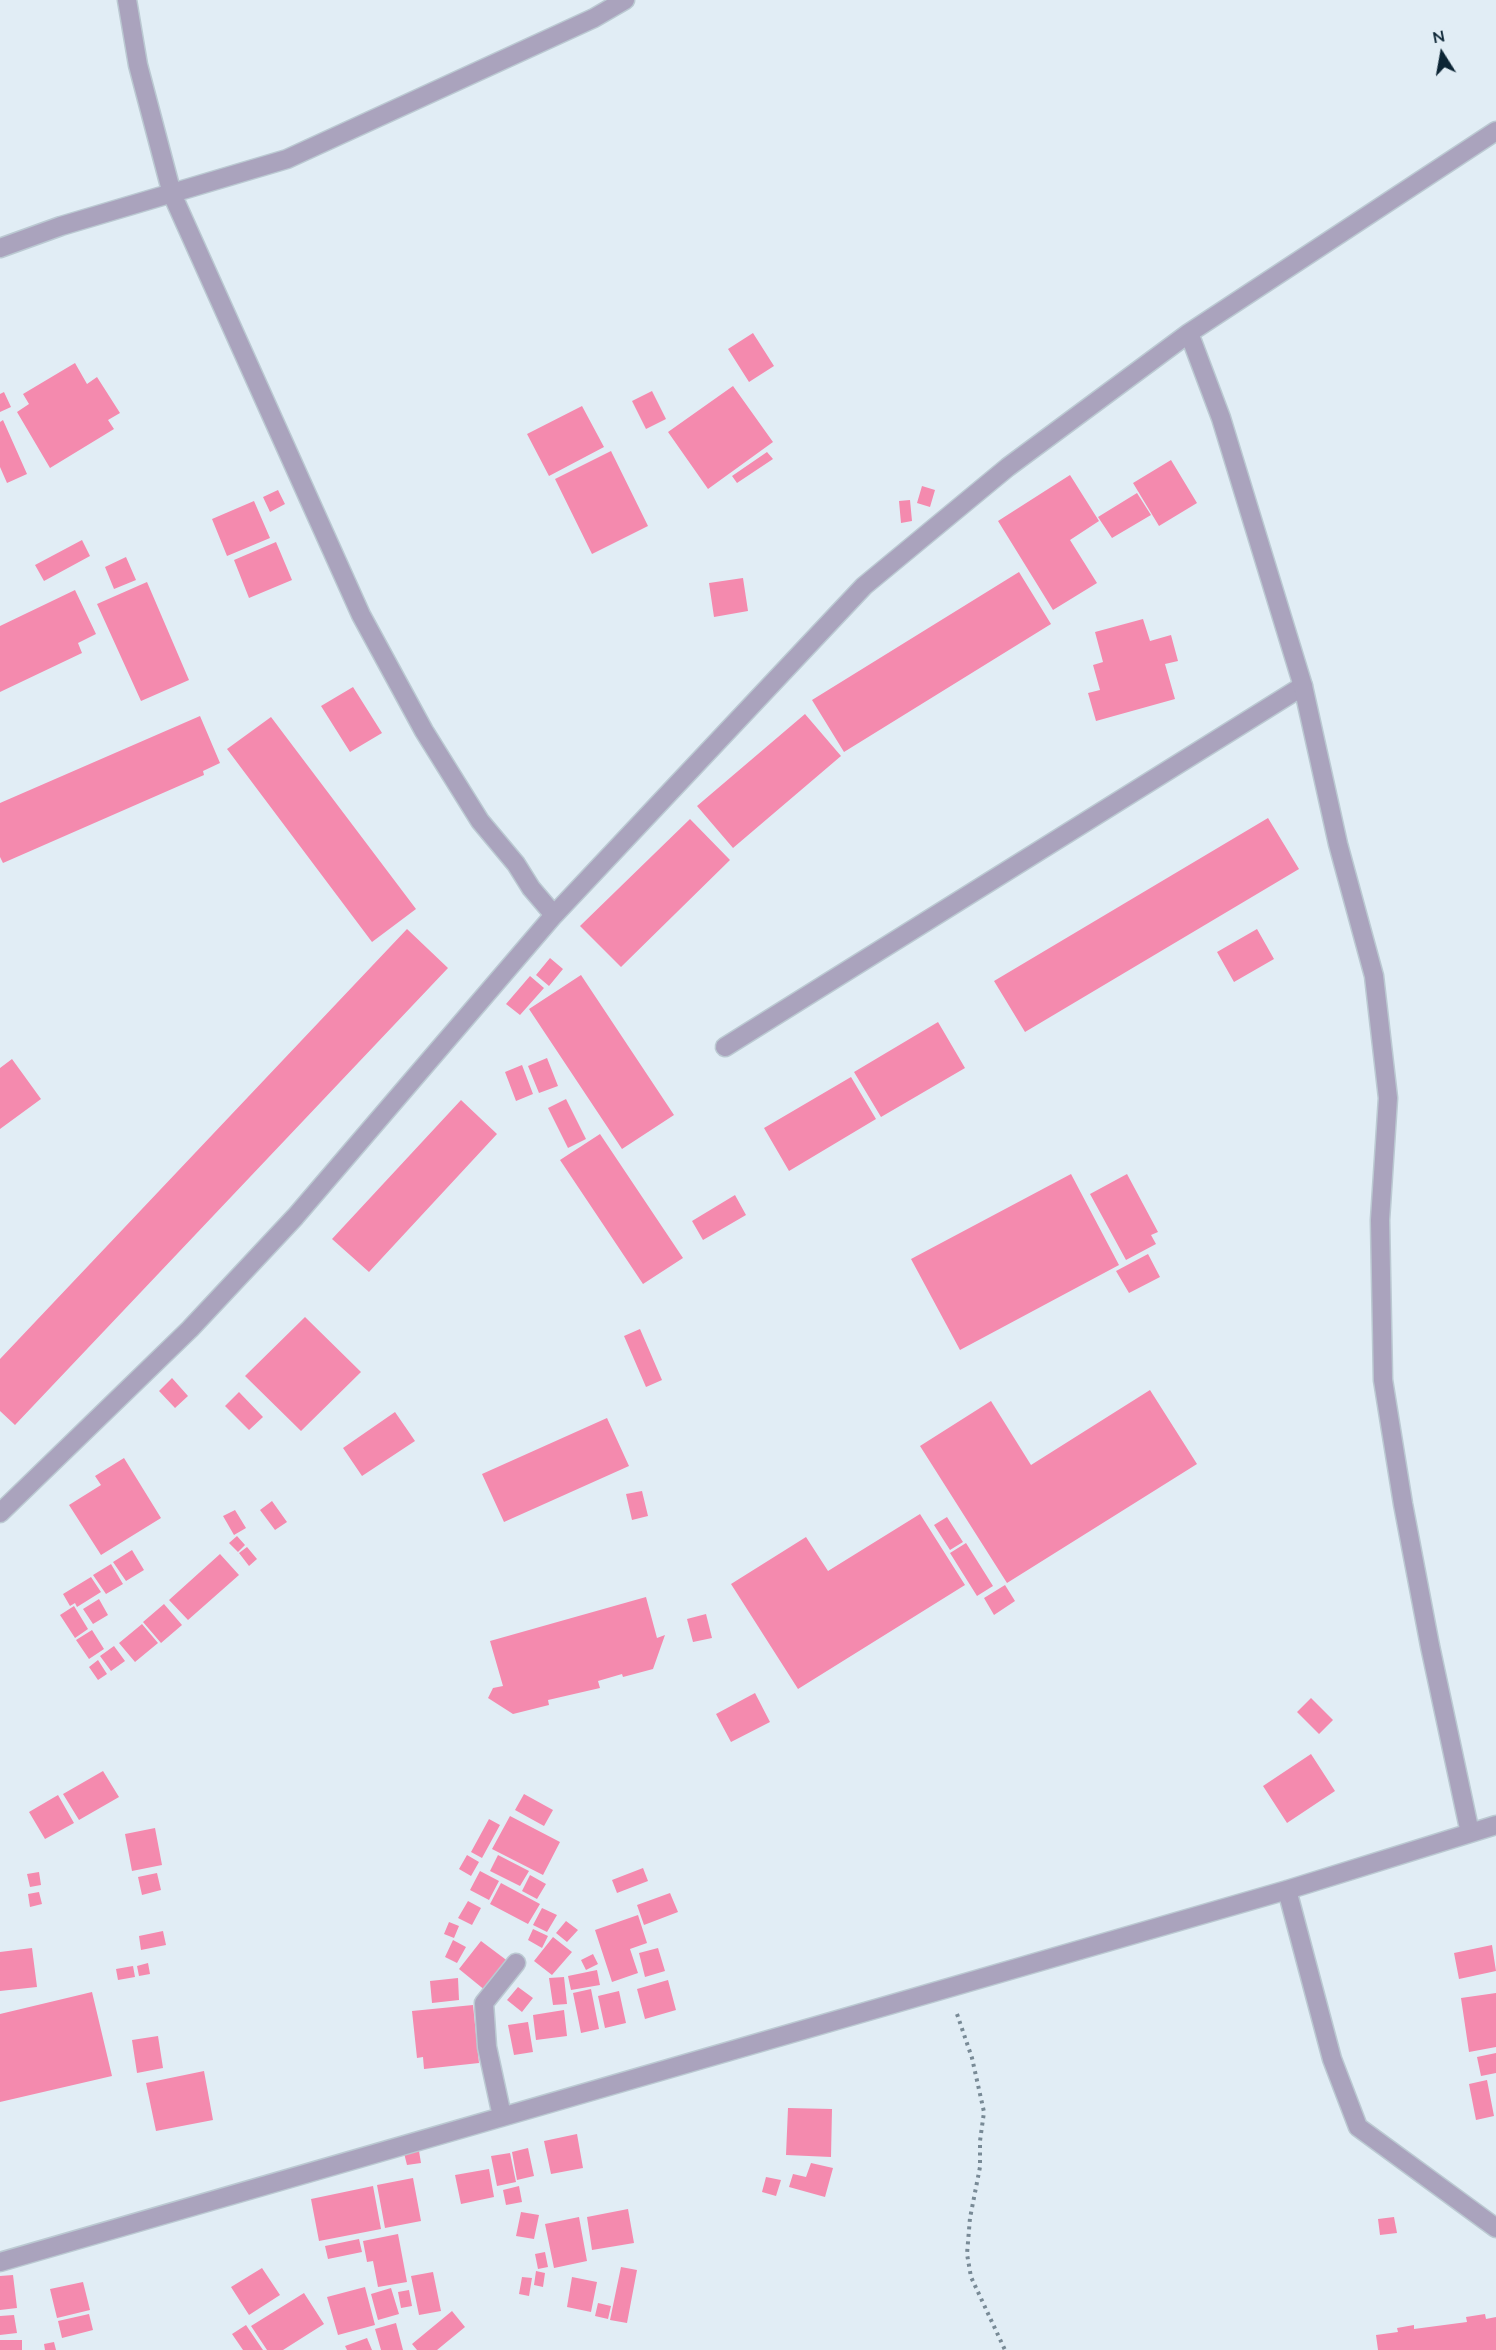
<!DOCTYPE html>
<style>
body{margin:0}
#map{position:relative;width:1496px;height:2350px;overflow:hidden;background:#e1edf5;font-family:Mulish,sans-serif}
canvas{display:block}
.north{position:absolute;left:1412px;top:24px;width:60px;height:60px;-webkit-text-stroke:4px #e1edf5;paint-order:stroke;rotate:349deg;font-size:16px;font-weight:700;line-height:24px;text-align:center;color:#0c2535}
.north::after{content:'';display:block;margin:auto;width:21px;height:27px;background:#0c2535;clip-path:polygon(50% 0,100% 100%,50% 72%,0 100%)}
</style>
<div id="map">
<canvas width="1496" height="2350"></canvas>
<div class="north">N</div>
</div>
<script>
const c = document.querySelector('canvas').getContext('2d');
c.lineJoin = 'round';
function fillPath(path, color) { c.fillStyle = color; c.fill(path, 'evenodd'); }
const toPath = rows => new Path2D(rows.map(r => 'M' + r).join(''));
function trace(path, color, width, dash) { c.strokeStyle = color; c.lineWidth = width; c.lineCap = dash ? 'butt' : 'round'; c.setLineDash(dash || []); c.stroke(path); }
const building = toPath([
 [753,333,774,366,749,382,728,349],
 [75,363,87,384,97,377,120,413,108,420,114,429,50,468,17,412,29,404,23,394],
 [733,386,773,442,708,489,668,432],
 [652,391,666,419,646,429,632,401],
 [4,392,11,407,0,412,0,394],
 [582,406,604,447,549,476,527,434],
 [3,420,27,474,7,483,0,467,0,422],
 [611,451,648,526,592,554,555,479],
 [767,452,773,459,737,483,732,476],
 [1171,460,1197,503,1159,526,1133,483],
 [1070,475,1099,521,1070,540,1097,583,1053,610,998,521],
 [922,486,935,490,930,507,917,503],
 [278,490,285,504,270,512,263,497],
 [1137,493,1151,515,1112,538,1098,517],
 [910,500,912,521,901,523,899,501],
 [254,501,270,538,227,556,212,519],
 [82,540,90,556,44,581,35,565],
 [276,542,292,580,249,598,234,560],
 [126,557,136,580,114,589,105,567],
 [1019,572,1051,624,844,752,812,700],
 [743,578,748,611,714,617,709,583],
 [147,582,189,680,141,701,97,604],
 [75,590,96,634,78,643,82,653,0,692,0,626],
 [1143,619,1150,641,1171,635,1178,661,1165,664,1175,699,1096,721,1088,693,1100,690,1093,665,1103,662,1095,632],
 [353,687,382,733,350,752,321,706],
 [805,714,841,756,733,848,697,806],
 [200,716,220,763,203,771,204,775,3,863,0,857,0,803],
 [271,717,416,909,372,942,227,749],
 [1268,818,1299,869,1025,1032,994,981],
 [690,819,730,860,621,967,580,926],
 [407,929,448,968,15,1425,0,1411,0,1359],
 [1257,929,1274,959,1234,982,1217,952],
 [550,958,563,969,549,986,536,975],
 [581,975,674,1115,622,1149,529,1009],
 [530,976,544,988,520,1015,506,1004],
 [938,1022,965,1068,881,1117,854,1072],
 [547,1058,558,1086,539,1093,528,1066],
 [12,1059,41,1099,0,1129,0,1068],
 [522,1065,533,1094,516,1101,505,1072],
 [851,1077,876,1119,789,1171,764,1128],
 [566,1099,586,1139,568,1148,548,1108],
 [461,1100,497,1134,369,1272,332,1239],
 [600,1134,683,1258,643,1284,560,1160],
 [1071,1174,1119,1265,960,1350,911,1259],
 [1127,1174,1158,1232,1151,1235,1156,1244,1126,1260,1090,1194],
 [735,1195,746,1215,703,1240,692,1221],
 [1148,1254,1160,1277,1129,1293,1116,1271],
 [305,1317,361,1372,301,1431,245,1376],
 [640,1329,662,1380,646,1387,624,1336],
 [172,1378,188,1396,175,1408,159,1391],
 [1150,1390,1197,1464,1007,1583,920,1446,991,1401,1031,1465],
 [239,1392,263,1417,249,1430,225,1406],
 [395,1412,415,1441,362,1476,343,1448],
 [607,1418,629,1466,504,1522,482,1474],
 [124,1458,161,1518,101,1555,69,1505,101,1485,95,1476],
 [642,1491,648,1516,632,1520,626,1494],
 [272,1501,287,1522,275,1530,260,1510],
 [235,1510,246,1528,234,1535,223,1516],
 [920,1514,965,1585,798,1689,731,1584,806,1537,828,1571],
 [947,1517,963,1542,950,1550,934,1525],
 [237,1536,245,1545,238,1552,229,1543],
 [966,1543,993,1586,977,1596,950,1553],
 [247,1547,257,1559,249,1566,239,1553],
 [132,1550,144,1570,126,1581,113,1562],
 [220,1554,239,1575,188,1620,169,1600],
 [111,1564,123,1584,106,1594,93,1575],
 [91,1577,101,1592,77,1607,75,1603,70,1606,63,1594],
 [1005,1585,1015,1601,994,1615,984,1598],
 [646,1597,657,1638,665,1635,653,1669,623,1677,622,1674,598,1681,600,1688,548,1700,549,1705,513,1714,488,1698,493,1688,503,1686,490,1641],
 [99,1599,108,1615,93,1624,83,1609],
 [164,1604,182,1625,161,1643,143,1622],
 [74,1606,88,1629,75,1638,60,1615],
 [706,1614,712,1638,693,1642,687,1619],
 [142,1624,158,1643,135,1662,119,1643],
 [92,1630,104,1649,89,1659,76,1640],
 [114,1646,125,1661,111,1671,100,1656],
 [98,1660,107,1674,98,1680,89,1667],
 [755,1693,770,1722,731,1742,716,1714],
 [1311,1698,1333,1720,1319,1734,1297,1712],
 [1311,1754,1335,1791,1287,1823,1263,1786],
 [103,1771,119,1797,79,1820,63,1794],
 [524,1794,553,1810,544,1826,515,1810],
 [58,1795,74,1823,45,1839,29,1812],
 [510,1816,560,1842,543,1875,492,1849],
 [489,1819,500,1825,482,1858,471,1852],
 [155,1828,162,1865,132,1871,125,1834],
 [467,1855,479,1862,471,1876,459,1869],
 [498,1855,529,1871,520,1886,490,1871],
 [643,1868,648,1881,617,1893,612,1880],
 [480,1871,499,1881,489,1900,470,1890],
 [39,1872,41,1885,30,1887,27,1874],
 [157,1873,161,1890,142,1895,138,1877],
 [530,1875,546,1884,537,1899,522,1891],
 [501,1883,540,1904,528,1924,490,1904],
 [39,1892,42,1904,30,1907,28,1894],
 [670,1893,678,1912,644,1925,637,1905],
 [468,1901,481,1908,472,1925,458,1918],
 [542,1908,557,1915,547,1932,533,1925],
 [638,1915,647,1943,630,1949,638,1973,612,1982,595,1930],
 [566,1921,578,1930,567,1942,556,1933],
 [449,1922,459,1926,454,1938,444,1934],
 [533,1929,548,1936,542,1948,528,1940],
 [163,1931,166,1945,141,1950,139,1936],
 [553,1937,572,1952,552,1975,534,1961],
 [453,1940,466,1947,457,1963,445,1957],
 [481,1941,509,1962,486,1991,459,1969],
 [1492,1945,1496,1971,1459,1979,1454,1953],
 [32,1948,37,1987,0,1991,0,1952],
 [658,1948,665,1971,645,1977,639,1953],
 [593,1954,598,1964,586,1970,581,1960],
 [148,1963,150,1974,139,1976,137,1966],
 [133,1966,135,1977,118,1980,116,1969],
 [597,1970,600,1985,571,1990,568,1976],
 [564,1977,567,2004,553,2005,549,1978],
 [458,1978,459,2000,432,2003,430,1981],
 [668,1980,676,2010,645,2019,637,1989],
 [518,1987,533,1998,522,2012,507,2000],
 [591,1989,599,2029,581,2033,573,1993],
 [619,1991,626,2023,605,2028,598,1996],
 [92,1992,112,2076,0,2102,0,2014],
 [1496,1993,1496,2047,1469,2052,1461,1998],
 [473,2005,479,2063,424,2069,423,2057,417,2058,412,2011],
 [564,2010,567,2036,536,2040,533,2015],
 [528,2022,533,2052,514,2055,508,2025],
 [158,2036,163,2068,137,2073,132,2040],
 [1496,2053,1496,2073,1481,2076,1477,2057],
 [204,2071,213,2120,156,2131,146,2083],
 [1487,2080,1494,2116,1476,2120,1469,2084],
 [788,2108,832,2109,831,2157,786,2155],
 [577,2134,583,2168,551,2174,544,2141],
 [528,2148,534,2176,517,2180,512,2152],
 [419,2151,421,2163,407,2165,404,2153],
 [510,2153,516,2182,497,2186,491,2156],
 [811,2163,833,2168,825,2197,789,2187,793,2174,806,2177],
 [489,2169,494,2197,461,2204,455,2175],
 [766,2177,781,2180,776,2196,762,2192],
 [413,2178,421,2221,385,2228,377,2185],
 [373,2186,381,2229,319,2241,311,2199],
 [519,2186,522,2202,506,2205,503,2190],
 [628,2209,634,2243,592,2250,587,2217],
 [521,2212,539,2215,534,2239,516,2236],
 [579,2217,587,2261,554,2268,545,2224],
 [1394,2217,1397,2233,1380,2235,1378,2219],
 [398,2234,407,2282,378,2287,373,2261,367,2262,363,2241],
 [359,2239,362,2252,328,2259,325,2246],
 [545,2252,548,2267,538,2269,535,2254],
 [621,2267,637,2270,627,2323,610,2320],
 [262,2268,280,2295,249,2315,231,2287],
 [536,2271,545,2273,543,2287,534,2285],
 [433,2272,441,2311,419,2315,411,2276],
 [13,2275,17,2308,0,2310,0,2276],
 [522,2277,532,2278,529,2296,519,2294],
 [572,2277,597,2282,591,2312,567,2307],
 [83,2282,90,2310,57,2318,50,2289],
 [365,2287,375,2325,338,2335,327,2297],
 [391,2288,399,2314,378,2320,371,2294],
 [409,2290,412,2306,401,2308,398,2292],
 [304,2293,324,2324,283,2350,267,2350,251,2326],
 [598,2303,611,2306,608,2319,595,2316],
 [452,2311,465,2327,437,2350,417,2350,412,2344],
 [89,2314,93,2330,62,2338,58,2321],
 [1485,2314,1486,2319,1496,2317,1496,2350,1378,2350,1376,2335,1398,2332,1397,2328,1414,2325,1414,2329,1467,2322,1466,2317],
 [14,2315,17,2333,0,2335,0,2316],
 [396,2323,403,2350,381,2350,375,2329],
 [246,2325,263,2350,243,2350,232,2334],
 [367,2338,372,2350,347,2350,345,2346],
 [0,2340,22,2340,22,2350,0,2350],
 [54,2342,56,2350,45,2350,44,2344]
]);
const path = toPath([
 [957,2014,972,2058,984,2112,980,2141,980,2167,970,2218,967,2254,971,2277,1005,2350]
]);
const service = toPath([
 [725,1047,1303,686]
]);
const minor = toPath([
 [127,0,138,65,172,194,361,615,424,731,480,821,516,864,531,888,554,915],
 [0,248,61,226,287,159,594,18,625,0],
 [1189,333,1221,418,1303,686,1338,844,1374,976,1388,1098,1380,1220,1383,1380,1403,1504,1430,1646,1470,1833],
 [0,1513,190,1329,295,1217,554,915,864,586,1008,467,1189,333,1496,131],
 [1287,1890,1332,2059,1358,2127,1496,2228],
 [502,2116,487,2047,484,2003,516,1963],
 [0,2262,1287,1890,1496,1825]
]);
fillPath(building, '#f48aae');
trace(service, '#bbc9d2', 21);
trace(minor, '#bbc9d2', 21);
trace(path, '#788a96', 4, [3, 4.5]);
trace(service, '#aaa3bd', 18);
trace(minor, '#aaa3bd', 18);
</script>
